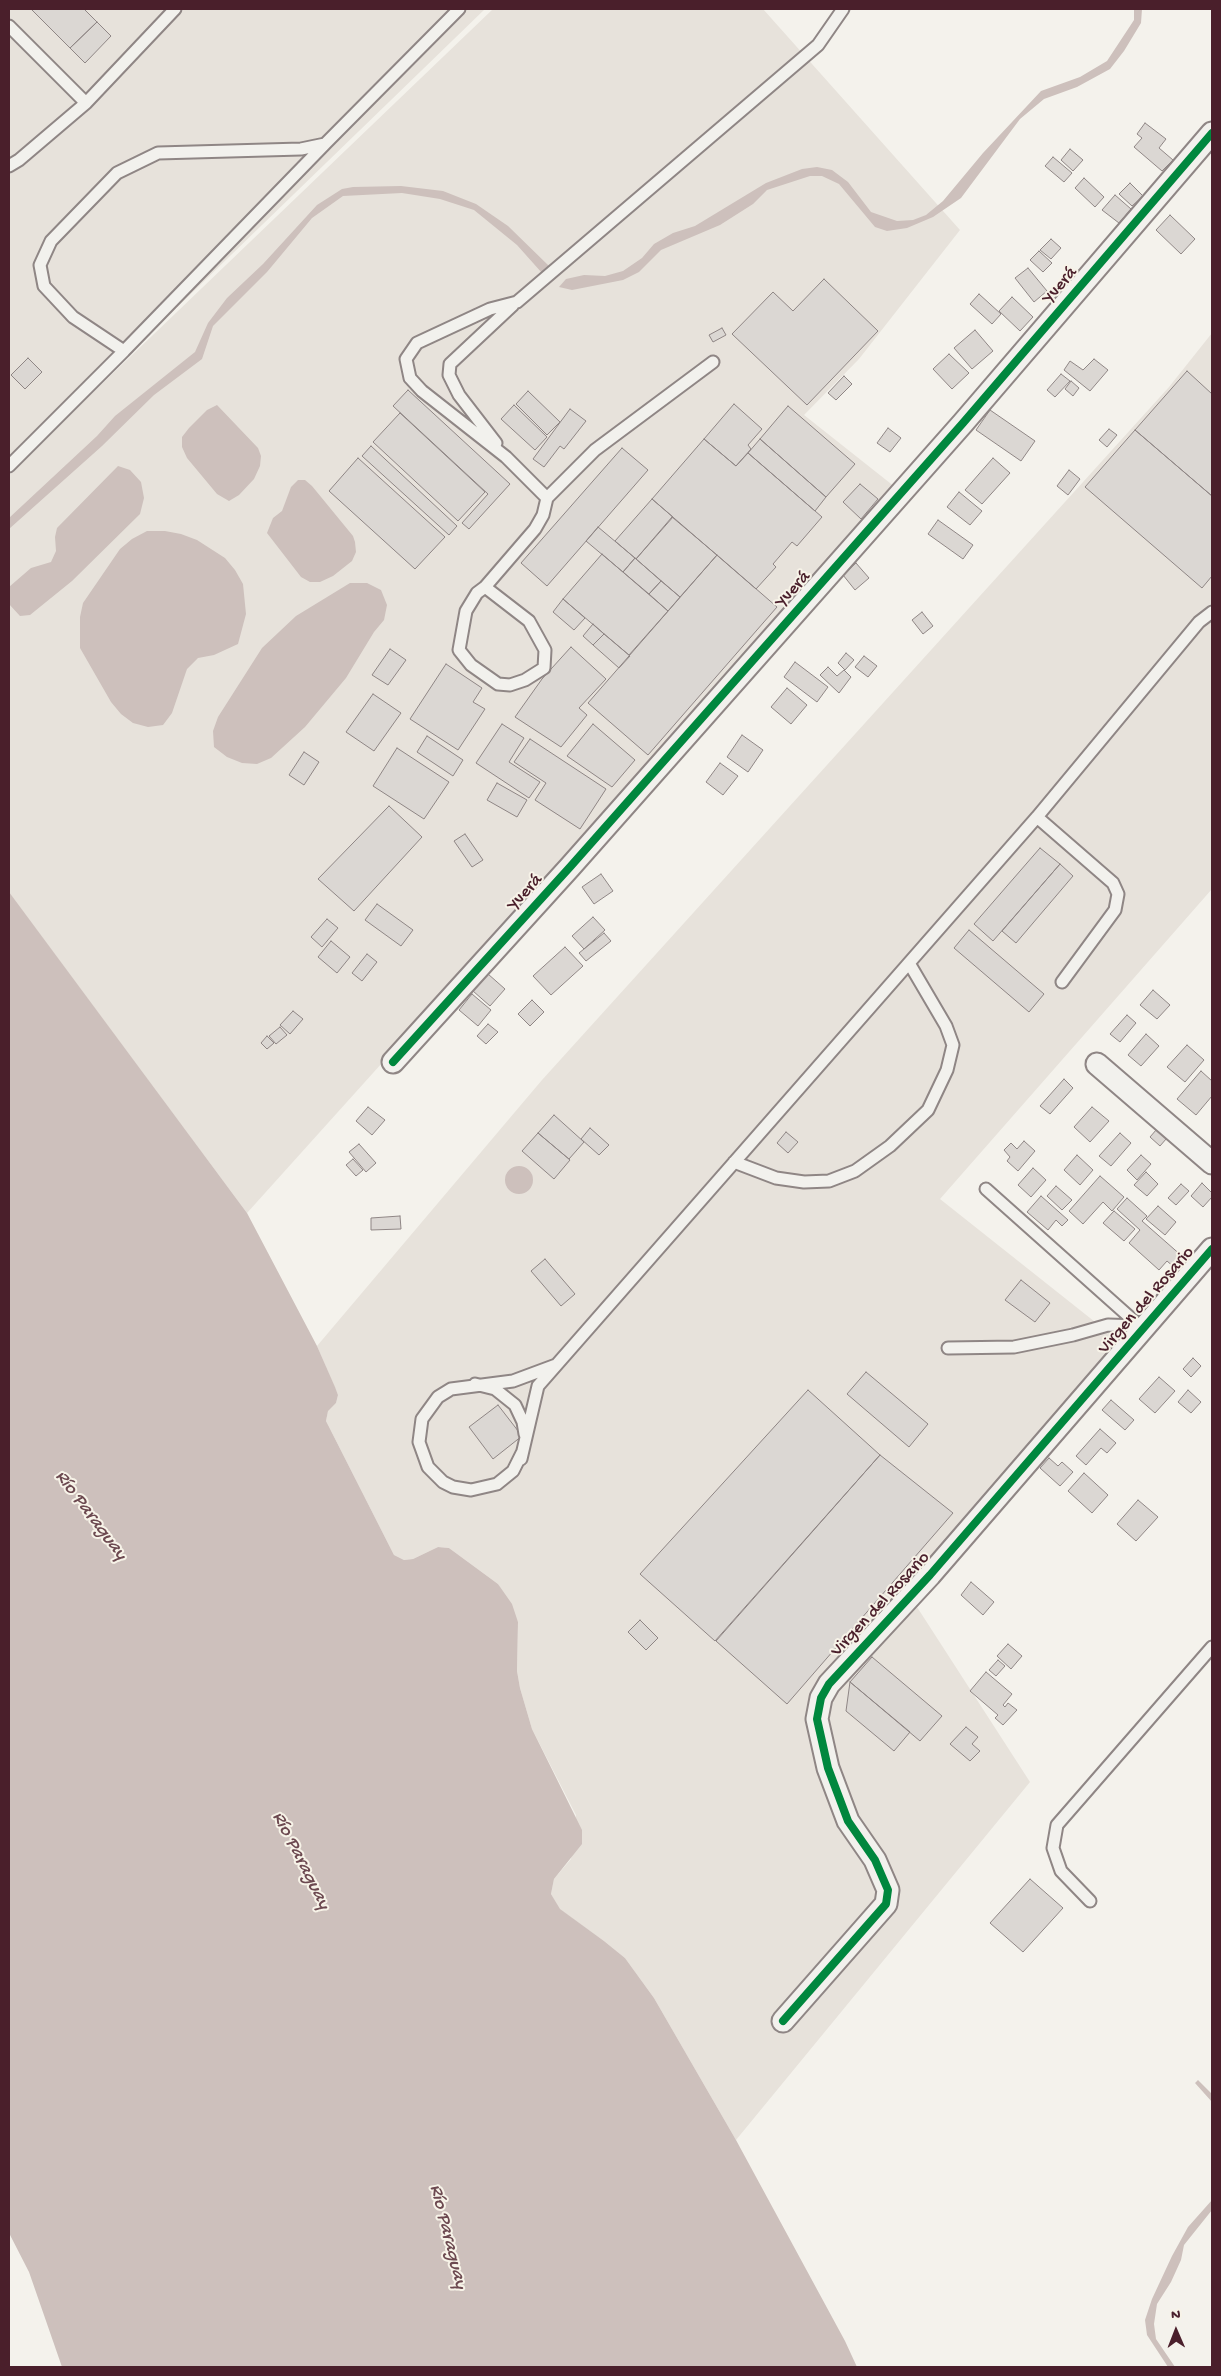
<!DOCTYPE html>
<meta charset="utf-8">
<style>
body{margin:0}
#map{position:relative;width:1221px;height:2376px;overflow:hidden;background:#f4f2ec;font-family:"Gochi Hand",sans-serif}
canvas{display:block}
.frame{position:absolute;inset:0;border:10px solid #4a1f2b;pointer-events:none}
.north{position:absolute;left:1151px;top:2306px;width:50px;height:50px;-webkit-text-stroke:4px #f7f3e8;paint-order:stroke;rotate:359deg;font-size:14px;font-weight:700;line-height:20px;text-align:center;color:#4a1f2b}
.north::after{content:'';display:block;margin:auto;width:18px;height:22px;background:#4a1f2b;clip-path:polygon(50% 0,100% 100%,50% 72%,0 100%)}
</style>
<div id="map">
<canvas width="1221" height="2376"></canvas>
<div class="frame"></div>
<div class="north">N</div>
</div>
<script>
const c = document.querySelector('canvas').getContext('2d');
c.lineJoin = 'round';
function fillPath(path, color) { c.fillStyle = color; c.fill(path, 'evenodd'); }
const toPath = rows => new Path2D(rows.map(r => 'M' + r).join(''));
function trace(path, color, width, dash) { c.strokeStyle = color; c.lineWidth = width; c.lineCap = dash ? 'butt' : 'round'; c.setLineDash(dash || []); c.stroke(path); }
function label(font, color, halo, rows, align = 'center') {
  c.font = font + ' "Gochi Hand",sans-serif'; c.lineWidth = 4; c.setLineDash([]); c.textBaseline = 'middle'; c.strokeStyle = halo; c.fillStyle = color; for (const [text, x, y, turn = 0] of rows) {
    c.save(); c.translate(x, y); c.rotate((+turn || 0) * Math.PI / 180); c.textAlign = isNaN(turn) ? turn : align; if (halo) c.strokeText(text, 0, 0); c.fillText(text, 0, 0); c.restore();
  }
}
const built = toPath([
 [9,9,485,9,9,470],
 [493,9,763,9,960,230,859,359,804,415,895,487,589,833,247,1213,9,893,9,473],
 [1212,333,1212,889,940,1199,1119,1341,906,1590,1030,1782,736,2140,654,1998,625,1958,604,1941,559,1909,551,1894,554,1879,571,1859,576,1815,532,1729,520,1688,517,1671,518,1622,498,1584,449,1548,438,1547,413,1559,404,1560,394,1555,326,1421,328,1410,336,1403,338,1395,317,1346,542,1080,1169,387]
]);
const water = toPath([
 [1134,9,1142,9,1141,23,1124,51,1110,69,1077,87,1044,99,1020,119,961,198,933,217,907,228,887,231,875,227,839,184,822,176,810,176,767,190,753,204,720,225,661,250,639,272,623,280,572,290,559,287,566,279,584,275,605,276,623,271,642,258,654,244,673,233,695,226,766,183,802,169,817,167,832,170,848,182,871,212,897,221,913,220,926,215,943,201,983,153,1041,91,1080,77,1107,61,1134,20],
 [401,186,443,191,476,204,508,226,549,266,542,273,517,245,474,210,440,199,402,193,343,196,312,218,267,272,213,326,202,359,154,395,102,446,9,529,9,518,97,436,115,416,195,352,208,323,227,298,263,264,317,205,342,189,353,187],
 [217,405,258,448,261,456,260,466,254,479,239,495,229,501,217,494,187,458,182,447,182,437,189,428,207,410],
 [118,466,130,470,141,482,144,498,140,514,72,581,30,615,20,616,9,604,9,587,31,568,51,562,56,551,55,537,57,528],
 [298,480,305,480,312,486,353,536,355,542,356,552,352,561,333,576,320,582,310,582,301,577,267,533,273,518,282,511,291,487],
 [147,531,165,531,181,534,197,540,225,558,235,570,243,584,246,614,238,644,214,655,198,658,187,669,172,713,163,725,148,727,133,723,121,714,111,702,80,648,80,617,83,603,120,549,132,539],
 [350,583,367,583,381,590,387,605,384,620,374,632,346,678,305,727,271,758,257,764,242,763,227,757,214,747,213,731,218,717,262,648,296,616],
 [9,892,247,1213,317,1346,335,1387,338,1395,336,1403,328,1411,326,1421,394,1555,404,1560,413,1559,438,1547,449,1548,498,1584,512,1604,518,1622,517,1671,520,1688,532,1729,582,1830,582,1844,554,1879,551,1894,560,1909,604,1941,625,1958,654,1998,736,2140,845,2341,857,2367,62,2367,29,2272,9,2233],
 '505 1180a14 14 0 1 1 28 0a14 14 0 1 1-28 0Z',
 [1198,2080,1212,2094,1212,2102,1195,2083],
 [1212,2200,1212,2210,1184,2245,1181,2260,1171,2282,1157,2304,1154,2324,1156,2339,1175,2367,1168,2367,1147,2335,1145,2320,1152,2299,1172,2256,1188,2227]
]);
const building = toPath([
 [31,9,84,9,97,22,70,48,31,9],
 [97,22,111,36,85,63,70,48,97,22],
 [1145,123,1166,139,1159,148,1173,160,1162,171,1134,147,1142,138,1137,134,1145,123],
 [1070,149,1083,160,1073,171,1061,160,1070,149],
 [1053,157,1072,173,1064,182,1045,166,1053,157],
 [1084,178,1104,197,1095,207,1075,188,1084,178],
 [1130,183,1143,196,1132,206,1119,194,1130,183],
 [1115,195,1131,209,1119,223,1102,210,1115,195],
 [1170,215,1195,239,1181,254,1156,230,1170,215],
 [1051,239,1061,248,1051,259,1040,250,1051,239],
 [1039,251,1052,263,1043,272,1030,260,1039,251],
 [1028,268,1047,291,1034,302,1015,278,1028,268],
 [824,279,878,331,807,405,732,334,773,292,793,311,824,279],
 [979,294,1001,314,992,324,970,304,979,294],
 [1012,297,1033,317,1020,331,999,311,1012,297],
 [722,328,726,335,713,342,709,335,722,328],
 [975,330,993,351,972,369,954,348,975,330],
 [949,354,969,373,952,389,933,369,949,354],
 [28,358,42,372,25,389,11,375,28,358],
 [1094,359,1108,370,1090,391,1064,370,1070,361,1083,370,1094,359],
 [1187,371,1212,394,1212,496,1135,430,1187,371],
 [1061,374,1070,381,1055,397,1047,390,1061,374],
 [844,376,852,384,836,400,828,393,844,376],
 [1071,381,1079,388,1073,396,1065,389,1071,381],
 [408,390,510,484,469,529,462,523,488,494,393,406,408,390],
 [528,391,560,422,547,435,516,404,528,391],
 [734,404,762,429,748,445,751,449,736,466,704,439,734,404],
 [514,405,547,437,535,450,501,419,514,405],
 [788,406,855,464,826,497,760,439,788,406],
 [570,409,586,421,564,449,560,446,544,467,533,459,570,409],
 [990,410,1035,441,1021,461,976,430,990,410],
 [400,413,485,492,458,521,373,442,400,413],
 [888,428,901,438,890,452,877,443,888,428],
 [1109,429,1117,435,1107,447,1099,440,1109,429],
 [1135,430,1212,496,1212,576,1202,588,1085,487,1135,430],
 [704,439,736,466,748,453,822,517,797,546,792,542,773,564,776,567,756,589,652,499,704,439],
 [760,439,826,497,815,511,748,453,760,439],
 [371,446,457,526,449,535,362,456,371,446],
 [622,448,648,470,547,586,521,563,622,448],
 [358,458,445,537,415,569,329,491,358,458],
 [993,458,1010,473,982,504,965,490,993,458],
 [1069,470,1080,479,1068,495,1057,486,1069,470],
 [860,484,878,499,861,519,843,502,860,484],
 [959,492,982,511,970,525,947,507,959,492],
 [652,499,673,517,636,559,615,541,652,499],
 [672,517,717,555,680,597,636,559,672,517],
 [938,520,973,545,963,559,928,534,938,520],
 [598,527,635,558,623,572,586,541,598,527],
 [602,554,668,611,629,655,563,599,602,554],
 [717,555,777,607,648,755,588,703,717,555],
 [635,558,661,581,649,594,623,572,635,558],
 [856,563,869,578,855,590,843,575,856,563],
 [661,581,680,597,668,611,649,594,661,581],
 [563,599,585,618,574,630,553,612,563,599],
 [922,612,933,626,923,634,912,620,922,612],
 [593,624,604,634,593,645,583,636,593,624],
 [604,634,630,656,619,668,593,645,604,634],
 [571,647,606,679,579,708,587,715,561,747,515,717,542,679,571,647],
 [390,649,406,660,388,685,372,675,390,649],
 [846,653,854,660,845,670,838,663,846,653],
 [864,656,877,666,868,677,855,667,864,656],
 [795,662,828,687,817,702,784,677,795,662],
 [446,664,482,688,473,702,485,709,458,750,410,719,446,664],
 [828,667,837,676,844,670,851,677,839,693,820,675,828,667],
 [787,688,807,705,791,724,771,707,787,688],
 [373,694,401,713,374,751,346,732,373,694],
 [502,724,524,738,509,762,540,782,529,798,476,763,502,724],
 [593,724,635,760,612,787,567,756,593,724],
 [742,735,763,750,748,772,727,757,742,735],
 [427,736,463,760,453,776,417,752,427,736],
 [530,739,606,789,580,829,535,800,546,783,514,762,530,739],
 [397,748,449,782,424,819,373,786,397,748],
 [304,752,319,762,304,785,289,775,304,752],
 [720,763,738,776,723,795,706,782,720,763],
 [497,783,527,800,517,817,487,800,497,783],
 [389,806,422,837,354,911,318,879,389,806],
 [465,834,483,860,472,867,454,841,465,834],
 [1040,848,1060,864,993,941,974,924,1040,848],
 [1060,864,1073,876,1016,943,1002,931,1060,864],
 [601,874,613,891,594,904,582,887,601,874],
 [377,904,413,930,401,946,365,920,377,904],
 [593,917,605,930,584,949,572,936,593,917],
 [327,919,338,928,322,947,311,937,327,919],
 [969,930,1044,994,1029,1012,954,948,969,930],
 [604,933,611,941,586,961,579,953,604,933],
 [331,941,350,957,337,973,318,957,331,941],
 [565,947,583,966,551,995,533,976,565,947],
 [367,954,377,962,362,981,352,973,367,954],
 [488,974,505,989,490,1006,473,991,488,974],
 [1153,990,1170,1005,1157,1019,1140,1005,1153,990],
 [472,994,491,1010,478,1026,459,1010,472,994],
 [532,1000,544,1012,530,1026,518,1014,532,1000],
 [293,1011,303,1019,290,1034,280,1025,293,1011],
 [1127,1015,1136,1023,1120,1042,1110,1034,1127,1015],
 [488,1024,498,1032,486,1044,477,1036,488,1024],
 [280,1027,287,1035,276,1044,269,1036,280,1027],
 [1146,1034,1159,1046,1141,1066,1128,1055,1146,1034],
 [267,1036,274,1043,267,1049,261,1043,267,1036],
 [1187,1045,1204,1060,1185,1082,1167,1067,1187,1045],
 [1201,1071,1212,1081,1212,1096,1196,1115,1177,1099,1201,1071],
 [1064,1079,1073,1088,1050,1114,1040,1106,1064,1079],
 [368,1107,385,1120,372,1135,356,1121,368,1107],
 [1092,1107,1109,1121,1090,1142,1074,1127,1092,1107],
 [554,1115,584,1142,569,1159,538,1133,554,1115],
 [1163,1122,1173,1131,1160,1146,1150,1137,1163,1122],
 [590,1128,609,1145,599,1155,581,1139,590,1128],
 [786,1132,798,1142,788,1153,777,1143,786,1132],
 [538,1133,570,1160,554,1179,522,1151,538,1133],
 [1120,1133,1131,1143,1111,1166,1099,1156,1120,1133],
 [1024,1141,1035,1151,1018,1171,1007,1161,1010,1157,1004,1150,1011,1143,1017,1149,1024,1141],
 [359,1144,376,1163,366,1172,349,1152,359,1144],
 [1077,1155,1093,1170,1080,1185,1064,1170,1077,1155],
 [1141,1155,1151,1164,1137,1180,1127,1170,1141,1155],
 [353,1159,363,1170,356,1176,346,1165,353,1159],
 [1033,1168,1046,1180,1031,1197,1018,1185,1033,1168],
 [1146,1172,1158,1184,1147,1196,1134,1185,1146,1172],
 [1100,1176,1124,1197,1112,1211,1103,1202,1083,1224,1069,1211,1100,1176],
 [1202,1183,1212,1193,1212,1197,1203,1207,1191,1196,1202,1183],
 [1181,1184,1189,1191,1176,1205,1168,1198,1181,1184],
 [1056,1186,1072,1200,1062,1210,1047,1196,1056,1186],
 [1041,1196,1068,1220,1062,1226,1056,1220,1048,1230,1027,1212,1041,1196],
 [1127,1198,1147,1216,1142,1221,1191,1264,1182,1274,1167,1261,1159,1270,1129,1243,1140,1230,1117,1209,1127,1198],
 [1158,1206,1176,1222,1165,1235,1146,1219,1158,1206],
 [1114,1211,1135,1229,1124,1241,1103,1223,1114,1211],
 [400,1216,401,1229,371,1230,371,1218,400,1216],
 [545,1259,575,1294,561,1306,531,1271,545,1259],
 [1021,1280,1050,1303,1035,1322,1005,1300,1021,1280],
 [1193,1358,1201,1366,1191,1377,1183,1369,1193,1358],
 [866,1372,928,1424,909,1447,847,1394,866,1372],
 [1159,1377,1175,1391,1155,1413,1139,1399,1159,1377],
 [808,1390,880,1455,715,1641,640,1574,808,1390],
 [1188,1390,1201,1402,1191,1413,1178,1402,1188,1390],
 [1111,1400,1134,1420,1125,1430,1102,1410,1111,1400],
 [498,1405,522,1436,493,1459,469,1427,498,1405],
 [1100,1429,1116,1443,1107,1453,1101,1448,1086,1465,1076,1456,1100,1429],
 [880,1455,953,1513,787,1704,716,1641,880,1455],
 [1049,1458,1058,1466,1062,1462,1073,1472,1060,1486,1040,1468,1049,1458],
 [1084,1473,1108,1495,1092,1513,1068,1491,1084,1473],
 [1138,1500,1158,1517,1136,1541,1117,1524,1138,1500],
 [971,1582,994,1602,983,1615,961,1595,971,1582],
 [640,1620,658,1638,646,1650,628,1632,640,1620],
 [1008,1644,1022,1656,1011,1669,997,1656,1008,1644],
 [872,1657,942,1716,920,1741,850,1682,872,1657],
 [998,1660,1005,1666,996,1676,989,1670,998,1660],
 [986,1672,1012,1694,1003,1705,1005,1707,1008,1703,1017,1710,1003,1725,995,1718,998,1715,970,1691,986,1672],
 [850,1682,910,1732,894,1751,846,1711,850,1682],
 [966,1727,978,1737,972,1744,980,1751,970,1761,950,1744,966,1727],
 [1030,1879,1063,1908,1023,1952,990,1923,1030,1879]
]);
const service = toPath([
 [9,26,86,103],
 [325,144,124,351,73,317,44,286,40,265,51,241,117,173,158,153,301,149,325,144,459,9],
 [9,166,19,160,86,103,175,9],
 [496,443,459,395,449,375,450,364,513,305],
 [9,466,124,351],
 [547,498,595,450,713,362],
 [485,587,529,621,545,650,544,668,525,680,510,685,498,684,471,665,459,650,466,611,477,593,485,587,535,529,543,515,547,498,506,457,422,391,410,378,406,359,417,343,490,309,517,302,818,45,843,9],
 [1037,817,1113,883,1118,894,1115,910,1062,982],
 [734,1162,776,1178,804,1182,829,1181,855,1171,890,1146,928,1110,947,1070,953,1045,946,1026,909,963],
 [986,1189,1143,1329],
 [948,1348,1014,1347,1073,1335,1108,1325,1140,1326],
 [475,1384,495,1389,515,1405,523,1422,525,1434],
 [522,1453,513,1471,497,1484,471,1490,453,1487,443,1482,428,1467,419,1442,422,1419,438,1397,451,1389,513,1381,556,1365],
 [521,1459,538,1386,1037,817,1199,622,1212,612],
 [1090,1901,1061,1871,1053,1848,1057,1825,1212,1647]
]);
const minor = toPath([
 [393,1062,570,867,963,423,1212,133],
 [1097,1064,1212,1163],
 [783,2021,886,1904,888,1890,875,1860,848,1821,828,1768,817,1719,821,1698,829,1684,930,1575,1212,1249]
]);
const cycleway = toPath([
 [393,1062,570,867,963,423,1212,133],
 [783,2021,886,1904,888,1890,875,1860,848,1821,828,1768,817,1719,821,1698,829,1684,930,1575,1212,1249]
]);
const streetNames = [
 ["Yverá",1061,286,-49],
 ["Yverá",794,590,-48],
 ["Yverá",526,893,-48],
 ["Virgen del Rosario",1147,1301,-49],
 ["Virgen del Rosario",881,1605,-47]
];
const waterNames = [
 ["Río Paraguay",90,1516,53],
 ["Río Paraguay",300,1861,63],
 ["Río Paraguay",447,2237,76]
];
fillPath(built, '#e7e2db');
fillPath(water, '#cdc0bc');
fillPath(building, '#dbd7d3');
trace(building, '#8f8685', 1);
trace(service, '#8f8685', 15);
trace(minor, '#8f8685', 25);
trace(service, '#f2f1ed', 11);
trace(minor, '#f2f1ed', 21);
trace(cycleway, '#00873e', 8);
label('18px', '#4a1f2b', '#f7f3e8', streetNames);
label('italic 19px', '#6c4950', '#f7f3e8', waterNames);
</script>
